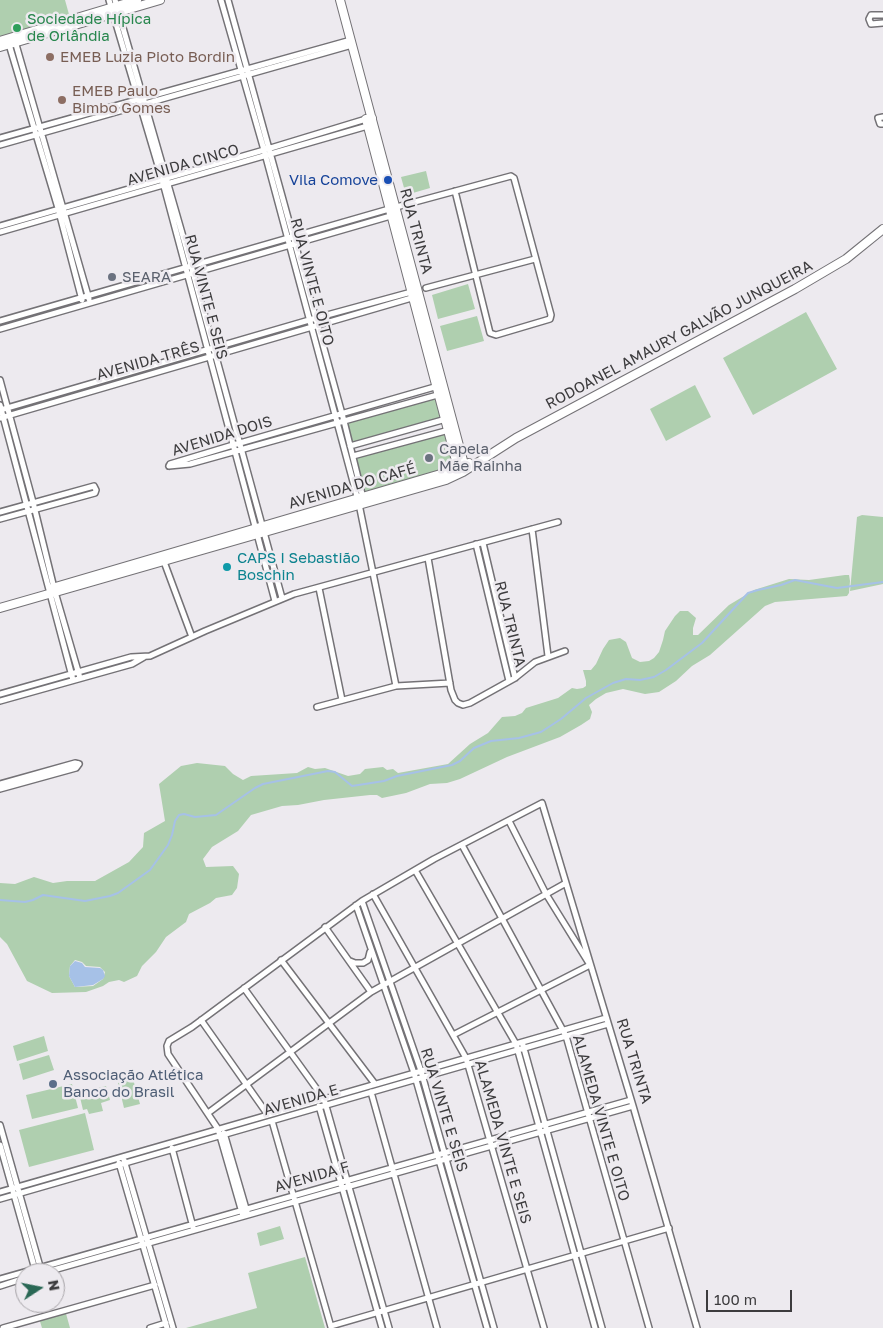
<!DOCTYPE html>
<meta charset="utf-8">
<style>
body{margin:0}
#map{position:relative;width:883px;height:1328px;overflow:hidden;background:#edeaef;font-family:"Golos Text",sans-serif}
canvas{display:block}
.north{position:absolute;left:15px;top:1263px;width:50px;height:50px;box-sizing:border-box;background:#edeaef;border:1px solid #a7a4a8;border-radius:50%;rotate:79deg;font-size:14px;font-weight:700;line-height:20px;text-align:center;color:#3d3c3e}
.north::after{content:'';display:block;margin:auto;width:18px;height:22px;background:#2a6855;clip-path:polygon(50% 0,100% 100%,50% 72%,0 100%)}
.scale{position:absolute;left:706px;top:1290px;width:86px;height:22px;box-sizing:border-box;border:2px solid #3d3c3e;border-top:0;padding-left:6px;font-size:15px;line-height:18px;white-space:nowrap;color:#3d3c3e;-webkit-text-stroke:4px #edeaef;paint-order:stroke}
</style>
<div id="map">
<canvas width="883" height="1328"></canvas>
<div class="north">N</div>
<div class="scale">100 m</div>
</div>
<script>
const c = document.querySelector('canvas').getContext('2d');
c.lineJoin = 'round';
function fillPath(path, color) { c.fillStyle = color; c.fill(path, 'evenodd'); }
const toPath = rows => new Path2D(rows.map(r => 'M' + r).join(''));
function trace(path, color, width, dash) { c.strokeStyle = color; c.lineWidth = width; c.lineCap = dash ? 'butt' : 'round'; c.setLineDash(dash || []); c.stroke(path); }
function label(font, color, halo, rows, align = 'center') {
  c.font = font + ' "Golos Text",sans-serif'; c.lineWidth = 5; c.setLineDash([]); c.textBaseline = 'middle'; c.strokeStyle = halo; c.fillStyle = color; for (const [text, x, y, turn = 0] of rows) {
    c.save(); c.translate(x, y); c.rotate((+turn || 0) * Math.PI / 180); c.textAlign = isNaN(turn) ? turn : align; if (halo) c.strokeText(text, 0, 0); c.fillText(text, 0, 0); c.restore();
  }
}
const green = toPath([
 [0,0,65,0,70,18,0,39],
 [426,171,430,188,406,195,401,177],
 [468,284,475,309,438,319,432,295],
 [806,312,837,369,753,415,723,358],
 [477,316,484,341,447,351,440,326],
 [695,385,711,417,666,441,650,409],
 [439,394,446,419,350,446,344,421],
 [449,430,458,468,363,496,353,456],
 [862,515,883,517,883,584,850,591,857,517],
 [845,575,849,575,850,581,849,593,847,596,775,602,765,606,710,655,692,666,676,681,659,692,645,694,623,689,606,693,596,699,589,705,592,712,590,719,581,725,560,737,507,757,460,779,447,783,430,784,406,793,382,798,377,795,370,795,324,800,298,805,282,806,251,815,238,831,212,847,203,859,206,867,233,866,239,874,237,888,232,895,216,898,210,903,189,914,186,922,166,937,156,952,142,966,137,976,124,982,119,980,109,982,103,986,86,992,52,993,27,981,7,944,0,937,0,883,15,884,34,877,53,883,67,881,95,881,129,862,143,847,144,833,165,821,159,784,181,766,197,763,225,766,233,774,243,780,251,776,297,773,308,767,315,769,325,768,348,776,360,774,365,769,383,767,387,770,393,769,398,773,448,764,470,744,488,733,502,717,515,716,522,713,526,708,558,698,572,688,577,689,583,688,586,686,586,681,583,670,591,670,596,664,603,649,609,640,620,638,626,642,632,658,640,662,649,661,654,658,659,652,663,640,665,631,675,616,680,611,688,611,696,618,693,628,693,635,698,635,729,605,754,590,789,579,809,580],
 [75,960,82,962,86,966,100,967,105,972,103,979,93,986,75,987,69,976,70,966],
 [44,1036,48,1051,17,1061,13,1046],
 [49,1055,54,1070,23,1080,19,1064],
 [133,1079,140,1104,124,1108,118,1083],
 [72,1084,78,1108,32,1119,26,1095],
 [106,1086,110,1100,101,1103,103,1111,89,1114,87,1109,83,1110,79,1093],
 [85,1113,94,1150,29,1167,19,1130],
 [280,1226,284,1239,260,1246,257,1233],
 [305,1257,325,1328,186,1328,257,1308,248,1273],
 [65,1310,70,1328,42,1328,39,1318]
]);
const water = toPath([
 [75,961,82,963,85,967,100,968,103,970,105,976,103,979,93,985,75,987,69,976,70,966]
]);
const stream = toPath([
 [0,900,25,902,33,900,43,895,85,901,110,896,118,893,150,870,168,845,172,835,175,821,179,815,184,814,195,817,216,815,255,788,263,784,328,771,335,772,352,786,384,781,397,776,452,765,460,761,474,748,491,741,519,738,541,732,561,719,586,698,613,683,626,679,640,680,654,677,666,670,702,643,748,593,758,590,781,585,795,580,837,588,883,582]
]);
const street = toPath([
 [109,0,162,179,275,601],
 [115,0,186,247,282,598],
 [221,0,264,150,359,504,396,686],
 [228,0,344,421,363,498],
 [883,15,871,15,869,19,871,24,883,23],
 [8,41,58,208,82,300],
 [15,41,89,299],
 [883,117,878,118,880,124,883,124],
 [0,138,351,40],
 [0,145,352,45],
 [0,226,264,150,366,119],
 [0,232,371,125],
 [426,288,535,259],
 [0,321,389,209,511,176,514,178,551,315,550,319,496,335,490,333,455,191],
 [0,329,394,215],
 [0,380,33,502,55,592,80,678],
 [0,405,73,680],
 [0,410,316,318,415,291],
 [0,418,415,297],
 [350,446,446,419],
 [353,456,449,430],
 [169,466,170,464,233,445,438,386],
 [169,466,190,464,441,394],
 [0,512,94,486,96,490,95,493,0,519],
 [532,529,548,656],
 [483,543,515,678],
 [476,544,509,681],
 [428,558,451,690,455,700,458,703,463,705,470,703,515,678,535,662,565,651],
 [163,559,192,637],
 [319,588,342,700],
 [0,694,131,657,150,656,205,631,294,594,558,522],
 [0,701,132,664,144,657],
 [317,707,396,686,450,683],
 [0,784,75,763,79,764],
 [0,789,76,768,79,764],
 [462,845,566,1036,649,1328],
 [415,870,516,1044,595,1328],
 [373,894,466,1058,544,1328],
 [362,901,421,1071,494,1328],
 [356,905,414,1073,487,1328],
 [325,927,371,992],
 [281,960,375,1084],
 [350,961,355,963,363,963,368,960,370,952],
 [244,988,324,1099,389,1328],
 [201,1020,268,1115],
 [453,1035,590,965,546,894,509,821],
 [523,1045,602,1328],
 [371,1092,437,1328],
 [319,1106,382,1328],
 [208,1113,371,992,566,883],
 [272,1121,331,1327],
 [0,1125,41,1270],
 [224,1133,247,1212],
 [0,1145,36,1273],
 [172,1148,193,1227],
 [124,1160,173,1328],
 [119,1163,167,1328],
 [0,1192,606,1018],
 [0,1199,608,1024],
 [243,1216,218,1129,168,1054,167,1046,169,1041,192,1027,362,901,434,859,542,803,633,1106,697,1328],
 [43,1273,633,1106],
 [0,1279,631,1100],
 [0,1286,25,1278],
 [331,1326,669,1228],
 [3,1328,155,1285],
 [150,1328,166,1323]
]);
const secondary = toPath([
 [340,0,465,468],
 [0,41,137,0],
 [0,47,160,0],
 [372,118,366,119,459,472],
 [52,588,444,473,469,463],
 [0,608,446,480,463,472,516,438,795,289,846,259,883,229]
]);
const markers = [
 [17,28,5,"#2e9e5b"],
 [50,57,5,"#8d6e63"],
 [62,100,5,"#8d6e63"],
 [388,180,5,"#1a4fb4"],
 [112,277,5,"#6b7280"],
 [429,458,5,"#6b7280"],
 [227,567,5,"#0f9aa8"],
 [53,1084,5,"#5c6f8a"]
];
const leisureNames = [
 ["Sociedade Hípica",27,19],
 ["de Orlândia",27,36]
];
const educationNames = [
 ["EMEB Luzia Pioto Bordin",60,57],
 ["EMEB Paulo",72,91],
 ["Bimbo Gomes",72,108]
];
const streetNames = [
 ["AVENIDA CINCO",183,165,-16],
 ["RUA TRINTA",416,231,75],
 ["RUA VINTE E OITO",312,282,75],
 ["RUA VINTE E SEIS",206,297,75],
 ["RODOANEL AMAURY GALVÃO JUNQUEIRA",679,335,-28],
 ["AVENIDA TRÊS",148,361,-16],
 ["AVENIDA DOIS",222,436,-17],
 ["AVENIDA DO CAFÉ",352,486,-16],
 ["RUA TRINTA",510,624,76],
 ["RUA TRINTA",634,1061,73],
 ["AVENIDA E",301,1100,-16],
 ["RUA VINTE E SEIS",444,1110,73],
 ["ALAMEDA VINTE E OITO",601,1118,74],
 ["ALAMEDA VINTE E SEIS",503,1142,74],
 ["AVENIDA F",312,1177,-16]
];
const transitNames = [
 ["Vila Comove",378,180]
];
const worshipNames = [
 ["SEARA",122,277],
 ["Capela",439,449],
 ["Mãe Rainha",439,466]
];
const cultureNames = [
 ["CAPS I Sebastião",237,558],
 ["Boschin",237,575]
];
const serviceNames = [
 ["Associação Atlética",63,1075],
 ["Banco do Brasil",63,1092]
];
fillPath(green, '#afcfaf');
fillPath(water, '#a6c1e7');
trace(stream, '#a6c1e7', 2);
trace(street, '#747276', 8);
trace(secondary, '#747276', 10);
trace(street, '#fff', 5);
trace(secondary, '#fff', 8);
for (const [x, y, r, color] of markers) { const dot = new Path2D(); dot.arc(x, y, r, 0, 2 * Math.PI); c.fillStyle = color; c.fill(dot); trace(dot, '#edeaef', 2); }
label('15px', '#27864d', '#edeaef', leisureNames, 'left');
label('15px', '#785e54', '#edeaef', educationNames, 'left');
label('15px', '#3d3c3e', '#edeaef', streetNames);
label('15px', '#164399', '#edeaef', transitNames, 'right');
label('15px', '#5b616d', '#edeaef', worshipNames, 'left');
label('15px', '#0d838f', '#edeaef', cultureNames, 'left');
label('15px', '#4e5e75', '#edeaef', serviceNames, 'left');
</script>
